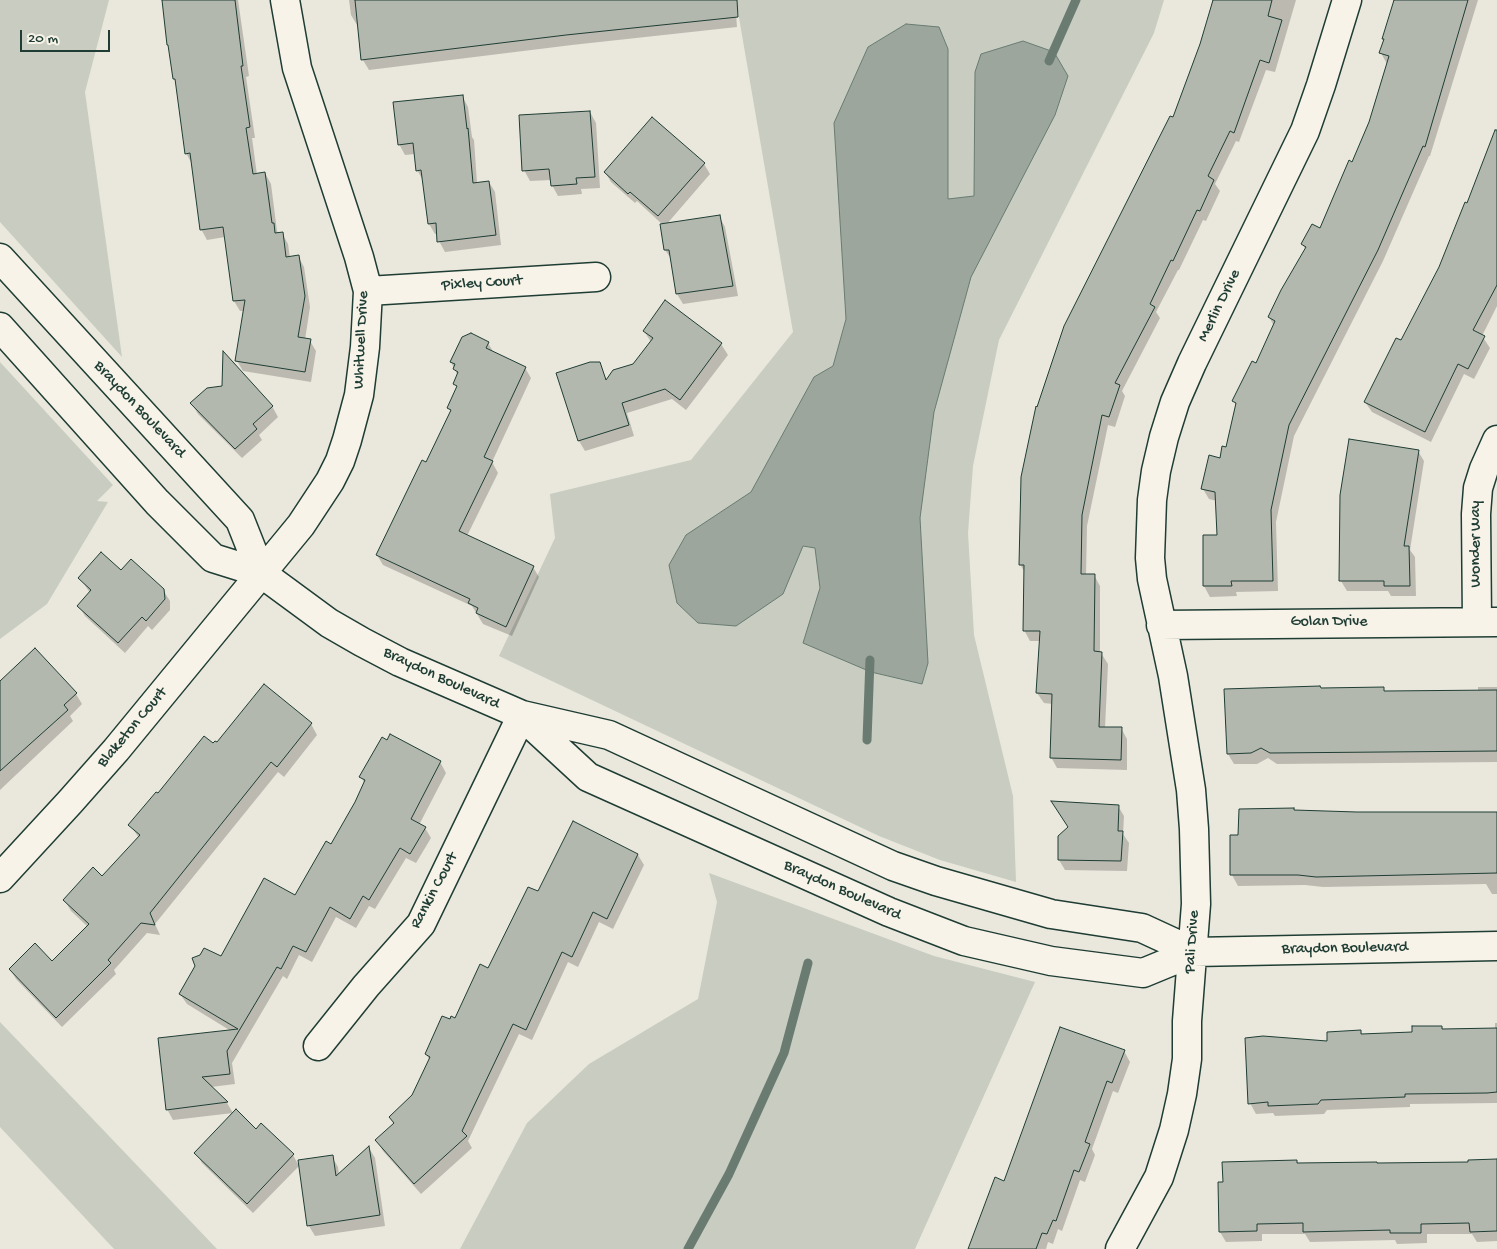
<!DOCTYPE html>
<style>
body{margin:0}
#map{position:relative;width:1497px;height:1249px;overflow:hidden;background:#eae8dd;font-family:"Gochi Hand",sans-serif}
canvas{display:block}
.scale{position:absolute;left:20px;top:30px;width:90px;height:22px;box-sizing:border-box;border:2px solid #1f3d34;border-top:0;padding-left:6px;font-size:15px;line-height:18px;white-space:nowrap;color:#1f3d34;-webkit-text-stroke:4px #f7f3e8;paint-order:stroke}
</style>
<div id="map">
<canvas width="1497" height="1249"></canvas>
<div class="scale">20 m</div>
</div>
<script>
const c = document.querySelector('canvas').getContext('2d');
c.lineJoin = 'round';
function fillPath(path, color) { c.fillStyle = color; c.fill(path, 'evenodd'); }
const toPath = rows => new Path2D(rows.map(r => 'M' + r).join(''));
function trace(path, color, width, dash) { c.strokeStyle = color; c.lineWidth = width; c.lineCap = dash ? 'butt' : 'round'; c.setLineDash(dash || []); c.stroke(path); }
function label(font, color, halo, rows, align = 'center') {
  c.font = font + ' "Gochi Hand",sans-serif'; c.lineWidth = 4; c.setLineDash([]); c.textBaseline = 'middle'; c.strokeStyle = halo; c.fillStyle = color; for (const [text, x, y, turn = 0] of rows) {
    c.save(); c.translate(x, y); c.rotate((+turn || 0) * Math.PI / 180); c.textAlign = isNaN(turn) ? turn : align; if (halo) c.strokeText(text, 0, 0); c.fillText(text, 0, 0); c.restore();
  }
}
const green = toPath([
 [0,0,109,0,85,92,122,357,0,222],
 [736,0,1164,0,1154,33,999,340,973,466,968,533,974,635,1013,796,1016,882,940,860,879,836,499,656,555,538,550,494,691,460,793,332],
 [0,362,113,485,97,501,108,502,47,604,0,639],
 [709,873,934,956,1035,982,915,1249,460,1249,527,1123,589,1064,698,999,717,902],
 [0,1022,217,1249,114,1249,0,1127]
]);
const water = toPath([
 [906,24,939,27,948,49,948,199,974,196,975,72,981,54,1023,41,1054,52,1068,76,1055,115,971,277,934,412,920,518,928,663,922,684,871,672,803,643,820,588,815,548,803,546,783,594,736,626,698,623,677,603,669,565,686,535,751,492,814,377,833,366,846,319,834,123,868,47,906,24]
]);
const shadow = toPath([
 [163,0,238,0,249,76,246,77,255,138,252,138,257,175,265,173,271,184,277,231,279,234,282,233,288,244,290,258,298,256,304,267,310,307,305,340,310,341,316,351,311,382,243,371,237,361,245,311,240,311,234,301,225,237,207,240,201,229,192,164,186,153,177,84,174,79],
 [349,0,735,0,737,27,572,45,369,70,363,60,359,25,357,25,351,15],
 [1214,0,1296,0,1275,72,1266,70,1239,142,1236,141,1215,184,1220,191,1206,221,1203,220,1179,270,1178,270,1156,312,1160,318,1122,391,1125,396,1115,427,1108,425,1087,526,1086,575,1094,575,1100,586,1100,653,1101,653,1108,664,1105,728,1121,728,1127,739,1127,770,1057,768,1051,757,1053,704,1044,703,1037,693,1040,641,1030,641,1024,630,1025,573,1020,564,1173,119,1201,44],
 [1399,0,1478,0,1430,156,1429,156,1383,261,1294,436,1276,522,1278,591,1236,592,1237,596,1210,597,1204,586,1204,537,1218,537,1217,501,1209,499,1203,489,1227,448,1237,407,1234,401,1256,364,1274,326,1269,317,1306,250,1302,244,1321,230,1353,163,1370,122,1387,64,1381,53],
 [462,96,468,107,472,137,474,140,477,183,489,182,495,192,501,245,445,252,439,241,438,234,435,234,429,224,424,182,417,170,415,154,405,155,399,144],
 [590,112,596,123,600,188,581,189,582,194,558,196,552,185,551,180,530,181,524,170],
 [1497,162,1497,306,1482,336,1490,348,1474,379,1464,374,1431,442,1372,412,1365,402,1401,342,1440,268,1468,205],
 [704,164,710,174,666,225,719,216,725,227,738,296,683,304,677,294,672,260,665,250,663,225,637,201,635,203,611,182,605,172],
 [665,302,721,344,728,355,686,410,672,399,627,413,634,436,585,451,579,441,558,374,599,364,607,380,634,365,651,342,644,331],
 [488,343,494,353,525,368,531,378,492,462,498,473,467,536,533,567,539,577,512,636,483,624,472,606,383,565,377,555,426,463,451,412,449,408,458,388,455,384,458,376,451,362],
 [192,404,272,406,278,417,259,435,262,440,242,458,198,414],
 [1418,451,1424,461,1410,550,1415,557,1416,596,1391,596,1388,591,1347,591,1341,581],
 [121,572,163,590,170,601,170,610,152,630,148,626,125,653,85,616,79,606,90,593,80,578],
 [0,683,76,694,82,704,70,716,73,721,0,790],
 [1478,687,1497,687,1497,762,1277,764,1268,758,1257,764,1234,764,1228,754,1321,689,1383,688,1385,692,1478,691],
 [311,724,317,735,284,777,278,772,155,924,160,935,147,933,114,970,116,974,62,1027,16,979,10,969,52,963,88,927,71,911,65,901,103,878,139,838,130,825,158,795,213,745],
 [440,762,446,773,419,825,425,828,431,838,416,863,406,858,375,909,369,906,356,928,336,917,312,962,299,955,287,979,283,976,232,1063,235,1084,211,1087,227,1103,233,1113,173,1120,167,1109,231,1031,187,1004,180,994,295,897,331,846,356,803,365,784,361,777],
 [1118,806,1124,816,1123,834,1129,843,1127,871,1065,870,1059,860],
 [1294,812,1497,813,1497,894,1492,894,1486,884,1323,887,1305,885,1238,886,1232,875,1231,836,1240,836],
 [638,855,644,865,613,929,599,922,578,967,568,962,532,1040,519,1034,468,1141,472,1148,421,1194,383,1151,377,1141,394,1125,390,1117,413,1096,430,1061,426,1054,450,1021,455,1020,538,893],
 [1495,1023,1497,1023,1497,1103,1410,1104,1410,1107,1327,1110,1324,1114,1275,1116,1273,1113,1256,1114,1250,1103,1328,1042,1361,1032,1363,1035,1414,1033,1442,1027,1443,1030,1495,1029],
 [1124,1051,1130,1062,1118,1093,1113,1091,1092,1149,1095,1155,1085,1182,1080,1180,1062,1231,1058,1229,1053,1244,1048,1242,1046,1249,969,1249,1005,1182],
 [256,1131,293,1155,299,1166,253,1213,202,1163,196,1153],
 [369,1148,375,1158,385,1226,315,1236,309,1226,332,1157,338,1167,339,1175],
 [1297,1161,1298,1164,1377,1164,1470,1163,1497,1161,1497,1241,1477,1242,1472,1234,1427,1234,1427,1243,1397,1244,1395,1240,1310,1242,1305,1234,1262,1234,1262,1241,1226,1242,1220,1232]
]);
const stream = toPath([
 [1049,61,1076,0],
 [867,740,870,660],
 [688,1249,729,1174,784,1053,808,963]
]);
const building = toPath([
 [162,0,235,0,243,66,241,66,250,127,246,128,253,174,265,172,272,223,274,223,275,233,283,232,286,257,299,255,305,296,298,337,311,339,305,372,235,361,245,300,233,301,223,227,200,230,190,153,185,154,175,79,173,79,168,45,167,45,162,0],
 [355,0,737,0,738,17,566,35,361,60,355,0],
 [1213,0,1272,0,1268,16,1282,20,1269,63,1260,60,1234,133,1230,131,1208,176,1214,180,1200,211,1197,210,1173,261,1171,260,1150,304,1155,307,1115,383,1120,385,1109,417,1102,415,1082,515,1081,574,1095,574,1094,651,1102,652,1099,727,1122,727,1121,760,1050,758,1052,694,1036,693,1040,631,1023,631,1024,565,1019,565,1021,477,1036,406,1037,407,1064,326,1170,116,1173,117,1200,44,1213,0],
 [1394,0,1468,0,1425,147,1423,146,1378,250,1289,425,1271,510,1273,581,1231,581,1232,586,1203,586,1203,535,1217,535,1215,492,1201,489,1209,455,1220,458,1222,446,1226,447,1236,403,1232,401,1252,361,1256,363,1275,321,1268,317,1281,290,1306,247,1301,244,1312,224,1320,228,1349,160,1352,162,1369,122,1389,56,1379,53,1384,39,1382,39,1394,0],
 [463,95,467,129,468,128,473,183,489,181,496,235,437,242,436,223,428,224,421,170,416,171,413,143,398,145,393,102,463,95],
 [590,111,595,177,576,178,577,184,551,186,549,169,522,171,519,115,590,111],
 [652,117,705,163,658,216,630,192,628,194,604,172,652,117],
 [1495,130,1497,130,1497,285,1473,330,1485,336,1468,369,1458,364,1425,432,1364,402,1396,338,1401,340,1439,267,1465,202,1467,203,1495,130],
 [720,215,733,286,676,294,669,250,664,250,660,224,720,215],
 [665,300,722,343,680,400,665,389,622,403,629,425,578,441,556,373,590,362,600,362,606,380,613,370,633,364,653,338,643,331,665,300],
 [471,333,489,342,486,348,526,367,484,457,493,461,459,531,534,566,506,627,476,613,478,608,468,603,470,599,376,555,422,460,426,462,451,410,447,408,457,386,453,384,458,372,453,369,455,364,450,362,462,337,471,333],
 [223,351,273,406,253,424,257,429,235,449,190,403,207,388,222,386,223,351],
 [1349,439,1419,450,1404,546,1409,546,1410,586,1384,586,1384,581,1339,581,1340,495,1349,439],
 [101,552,121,570,131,559,164,589,165,599,146,621,142,617,118,643,77,606,91,590,78,578,101,552],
 [35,648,77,693,64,705,68,710,0,771,0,681,35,648],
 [264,684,312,723,277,767,271,762,150,913,155,925,141,923,108,960,111,963,56,1018,9,969,35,943,52,961,89,924,63,900,93,867,102,876,140,835,128,825,156,792,158,793,204,736,213,743,215,741,217,742,264,684],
 [1320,686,1321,688,1384,687,1384,691,1497,690,1497,751,1270,753,1261,748,1251,753,1227,754,1224,689,1320,686],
 [390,734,441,761,411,819,426,827,410,854,400,848,369,900,363,896,350,919,330,907,306,952,293,946,281,969,277,967,227,1051,230,1074,202,1077,228,1102,166,1110,158,1038,238,1029,179,994,195,966,192,958,200,955,204,948,221,956,264,878,295,895,326,841,331,844,355,802,365,780,359,777,382,737,387,740,390,734],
 [1051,801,1119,805,1118,831,1123,831,1121,861,1058,860,1058,836,1068,827,1051,801],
 [1294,808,1294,810,1357,812,1497,812,1497,873,1316,877,1298,875,1230,875,1230,835,1238,835,1239,809,1294,808],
 [573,821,638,854,607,919,593,912,572,957,562,952,526,1030,513,1024,462,1131,467,1136,414,1184,375,1140,394,1123,389,1117,412,1095,430,1057,425,1054,442,1016,450,1019,451,1016,455,1018,480,964,488,968,528,887,538,891,573,821],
 [1412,1026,1442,1026,1442,1029,1497,1028,1497,1092,1487,1093,1405,1094,1405,1097,1321,1100,1318,1104,1268,1106,1268,1102,1248,1104,1245,1038,1263,1036,1327,1041,1327,1032,1361,1030,1361,1034,1412,1032,1412,1026],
 [1060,1027,1125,1050,1112,1083,1107,1081,1085,1142,1090,1144,1079,1172,1074,1170,1056,1221,1053,1220,1047,1234,1042,1233,1036,1249,968,1249,995,1177,1004,1181,1060,1027],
 [236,1109,256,1129,261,1123,294,1154,247,1204,194,1153,236,1109],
 [369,1146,380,1215,307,1226,298,1160,333,1155,336,1176,369,1146],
 [1497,1159,1497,1231,1470,1232,1469,1223,1421,1224,1421,1233,1390,1233,1390,1230,1303,1232,1303,1223,1257,1224,1257,1231,1219,1232,1218,1182,1223,1182,1222,1162,1297,1160,1297,1163,1377,1162,1377,1163,1468,1162,1468,1160,1497,1159]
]);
const minor = toPath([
 [0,258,240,520,261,573],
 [368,291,596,277],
 [0,327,157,502,213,558,261,573,329,623,362,642,400,662,522,715,609,735,893,866,936,881,1051,914,1142,928,1194,952],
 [1477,622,1476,514,1478,488,1484,469,1497,440],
 [1161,625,1497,622],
 [523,717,588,777,889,912,964,941,1051,961,1143,973,1194,952,1497,946],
 [0,878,70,802,116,750,301,525,330,481,340,461,347,440,359,395,365,347,368,291,359,257,297,68,285,0],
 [318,1046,366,986,421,924,522,715],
 [1120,1249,1159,1177,1174,1130,1182,1094,1187,1059,1187,1021,1196,904,1194,829,1191,790,1173,676,1152,579,1150,558,1152,500,1156,471,1164,437,1175,402,1192,363,1305,131,1321,85,1347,0]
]);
const streetNames = [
 ["Pixley Court",482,284,-4],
 ["Merlin Drive",1220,306,-64],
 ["Whitwell Drive",362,340,-87],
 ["Braydon Boulevard",139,410,47],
 ["Wonder Way",1477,544,-90],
 ["Golan Drive",1329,623],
 ["Braydon Boulevard",441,679,25],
 ["Blaketon Court",133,728,-50],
 ["Rankin Court",435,891,-62],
 ["Braydon Boulevard",842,891,24],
 ["Pali Drive",1193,942,-86],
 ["Braydon Boulevard",1345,949,-1]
];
fillPath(green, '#c8ccc1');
fillPath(water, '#9ca69c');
trace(water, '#6a7c72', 1);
fillPath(shadow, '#0003');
trace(stream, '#6a7c72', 9);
fillPath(building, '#b2b8ae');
trace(building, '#1f3d34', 1);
trace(minor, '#1f3d34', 31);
trace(minor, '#f7f3e8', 28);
label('16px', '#1f3d34', '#f7f3e8', streetNames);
</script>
